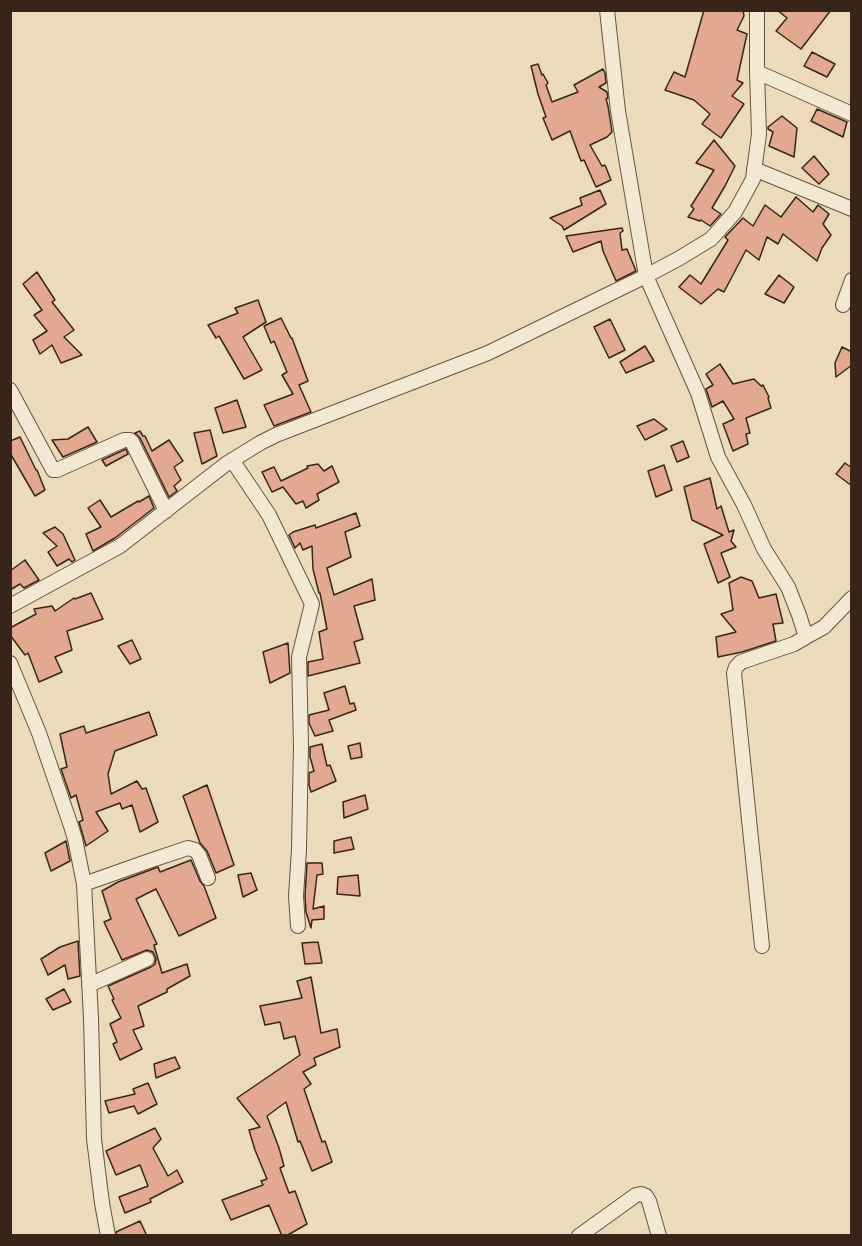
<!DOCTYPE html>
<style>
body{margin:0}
#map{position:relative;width:862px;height:1246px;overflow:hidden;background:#ebdbbb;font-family:"IM FELL DW Pica",serif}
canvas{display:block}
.frame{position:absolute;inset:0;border:12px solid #362518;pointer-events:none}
</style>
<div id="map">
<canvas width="862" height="1246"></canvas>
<div class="frame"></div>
</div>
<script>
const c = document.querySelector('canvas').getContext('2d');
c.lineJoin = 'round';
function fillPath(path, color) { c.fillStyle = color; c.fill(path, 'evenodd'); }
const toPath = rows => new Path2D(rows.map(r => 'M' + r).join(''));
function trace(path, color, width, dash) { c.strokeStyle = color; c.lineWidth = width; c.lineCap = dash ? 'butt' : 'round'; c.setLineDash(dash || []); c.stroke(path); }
const building = toPath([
 [704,10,743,10,744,16,737,30,747,34,737,80,743,83,732,96,744,104,721,138,702,124,710,114,694,100,665,90,674,72,685,77,704,10],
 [777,10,831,10,801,49,776,31,787,18,777,10],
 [812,52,835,64,827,77,804,66,812,52],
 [538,64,542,75,543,74,548,83,546,85,552,102,578,92,574,85,603,69,605,73,606,83,599,87,607,92,608,98,606,99,608,106,612,132,607,137,590,145,602,166,605,165,611,180,596,187,584,160,581,161,570,131,552,140,543,118,546,117,538,94,531,66,538,64],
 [817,109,847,122,843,137,811,121,817,109],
 [782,116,797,128,794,157,769,146,773,132,768,129,768,127,782,116],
 [714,140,735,166,725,186,712,208,721,214,710,226,701,220,700,221,688,217,694,209,691,206,714,170,696,163,714,140],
 [814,156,829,174,819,184,802,168,814,156],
 [600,190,606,204,564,230,562,226,550,218,582,205,580,198,600,190],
 [796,197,813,212,818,205,829,214,823,224,831,235,822,248,817,261,783,234,778,244,767,237,759,260,746,250,724,292,718,289,701,304,679,287,690,275,701,284,728,240,725,237,743,218,753,226,765,205,781,217,796,197],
 [622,228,623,231,620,233,622,250,627,249,636,271,616,281,603,251,601,241,573,252,566,236,622,228],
 [37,272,55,300,52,302,74,330,64,337,82,355,61,363,52,345,40,354,33,340,47,331,34,315,42,310,23,284,37,272],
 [779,275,794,287,784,303,765,294,779,275],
 [258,300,266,322,243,337,262,370,244,379,219,336,216,338,208,325,238,313,235,308,258,300],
 [281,318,291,338,292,338,308,381,299,385,311,412,274,426,264,405,293,394,282,375,287,372,274,341,271,343,264,326,281,318],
 [610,319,625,350,609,358,594,327,610,319],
 [645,346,654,361,626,373,620,362,645,346],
 [842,347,852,352,852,365,836,377,835,363,842,347],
 [720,364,733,384,754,379,761,386,763,385,769,397,768,398,771,408,746,418,750,433,746,434,748,444,733,451,723,424,734,419,723,401,712,407,706,389,713,385,706,374,720,364],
 [237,400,246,427,223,433,215,408,237,400],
 [654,419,667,429,645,440,637,426,654,419],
 [88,427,97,442,63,457,52,440,68,439,88,427],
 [210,430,217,456,202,464,194,433,210,430],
 [140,431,143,436,145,436,152,451,169,440,183,461,174,467,181,480,174,486,177,491,169,497,140,438,135,433,140,431],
 [20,437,36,470,37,470,45,490,35,496,10,453,10,441,20,437],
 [683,441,689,457,677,462,671,446,683,441],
 [126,449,128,454,106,466,102,460,126,449],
 [845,463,852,468,852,486,836,474,845,463],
 [318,464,324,471,332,466,339,482,317,494,319,500,306,508,303,501,296,504,283,487,272,492,262,472,274,467,281,481,308,468,307,466,318,464],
 [664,465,672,490,656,497,648,471,664,465],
 [710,478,717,509,721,506,729,532,734,530,731,541,736,547,721,553,730,577,718,583,704,544,723,535,692,520,684,487,710,478],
 [149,496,154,508,115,538,93,551,86,534,101,527,88,508,100,500,111,517,138,501,139,502,149,496],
 [356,513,360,526,345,532,351,557,327,568,334,595,372,579,375,600,354,606,363,639,354,642,360,663,308,676,308,662,323,659,319,632,327,629,320,593,319,593,313,569,312,546,303,550,300,543,295,548,289,535,293,532,315,525,316,528,356,513],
 [55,527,63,534,75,560,72,562,69,559,57,566,48,552,57,546,43,533,55,527],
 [25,560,39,580,24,588,20,584,10,590,10,571,25,560],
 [741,577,752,581,759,598,776,594,783,623,773,624,776,641,742,652,718,657,716,637,736,632,721,614,733,610,729,583,741,577],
 [91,593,103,619,67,631,72,650,55,657,62,672,39,682,28,653,25,655,10,635,10,628,36,614,34,609,52,606,55,611,74,598,75,599,91,593],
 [132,640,141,659,130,664,118,646,132,640],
 [288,643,290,673,270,683,263,652,288,643],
 [345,686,350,704,354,703,356,710,329,720,333,731,315,736,309,723,309,715,329,710,324,693,345,686],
 [149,712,157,735,115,751,108,774,111,794,137,781,142,789,146,788,158,822,140,832,132,805,122,809,120,803,96,812,108,831,86,846,79,822,83,820,76,795,71,798,61,769,67,767,60,734,84,726,86,733,149,712],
 [360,743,362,757,351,759,348,746,360,743],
 [322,744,327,766,330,765,336,781,311,792,309,785,309,773,314,771,310,757,310,747,322,744],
 [207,785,234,865,216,873,207,851,200,843,183,796,207,785],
 [365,795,368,809,344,818,343,802,365,795],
 [351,837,354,849,334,853,334,841,351,837],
 [66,841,70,861,51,871,45,853,66,841],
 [191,860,200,881,204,886,216,918,179,936,156,889,136,899,157,944,154,945,162,973,187,964,190,976,167,989,167,992,138,1006,144,1026,133,1030,142,1049,120,1060,113,1044,117,1042,110,1024,121,1018,112,1000,114,999,108,986,151,967,155,964,156,959,153,952,147,950,122,960,104,922,111,919,102,891,118,882,158,867,160,872,191,860],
 [307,863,322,863,323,874,317,875,313,909,324,906,324,919,312,920,311,928,306,912,305,896,307,863],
 [251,873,257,890,243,897,238,875,251,873],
 [358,875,360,896,337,894,338,877,358,875],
 [78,941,80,976,68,979,65,965,48,975,41,959,60,947,78,941],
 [318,942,322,963,305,964,302,943,318,942],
 [311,977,321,1033,337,1029,340,1047,314,1058,316,1065,303,1072,311,1084,304,1089,322,1142,325,1141,332,1162,312,1171,300,1141,298,1142,286,1102,267,1116,279,1148,284,1166,280,1168,289,1193,295,1191,307,1224,286,1236,282,1236,269,1205,231,1220,222,1200,263,1185,261,1181,267,1179,255,1150,249,1130,260,1127,237,1098,300,1055,295,1036,284,1039,280,1022,265,1025,260,1006,302,998,297,981,311,977],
 [64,989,71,1002,53,1010,46,999,64,989],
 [175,1057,180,1068,156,1078,154,1064,175,1057],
 [148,1083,157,1104,138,1114,134,1106,109,1113,105,1101,135,1094,133,1089,148,1083],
 [155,1128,161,1139,153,1148,168,1176,177,1170,183,1182,150,1199,151,1202,125,1213,119,1197,148,1186,140,1165,116,1175,106,1151,155,1128],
 [140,1221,147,1236,117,1236,116,1232,140,1221]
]);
const street = toPath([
 [607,10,618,111,646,276,698,393,718,457,744,505,764,549,788,587,799,615,806,637,824,627,852,598],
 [757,72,852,114],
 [754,169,852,209],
 [843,305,852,280],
 [10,390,53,470,57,470,124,440,130,440,132,442,166,511],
 [232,460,269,515,312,604,299,657,301,746,299,849,296,896,298,926],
 [10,606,120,546,226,464,260,443,276,435,488,353,646,276,678,259,711,239,735,212,753,179,759,134,757,72,757,10],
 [10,663,39,733,71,826,75,839,84,884,91,1018,94,1139,102,1203,108,1236],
 [84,884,152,860,188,848,195,850,199,855,208,878],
 [762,946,734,673,736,667,741,662,794,644,806,637],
 [89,985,147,959],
 [579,1236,636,1195,641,1194,646,1196,649,1201,659,1236]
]);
fillPath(building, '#e2a890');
trace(building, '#362518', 1.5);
trace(street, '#635241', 16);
trace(street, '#f2e8d3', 14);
</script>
